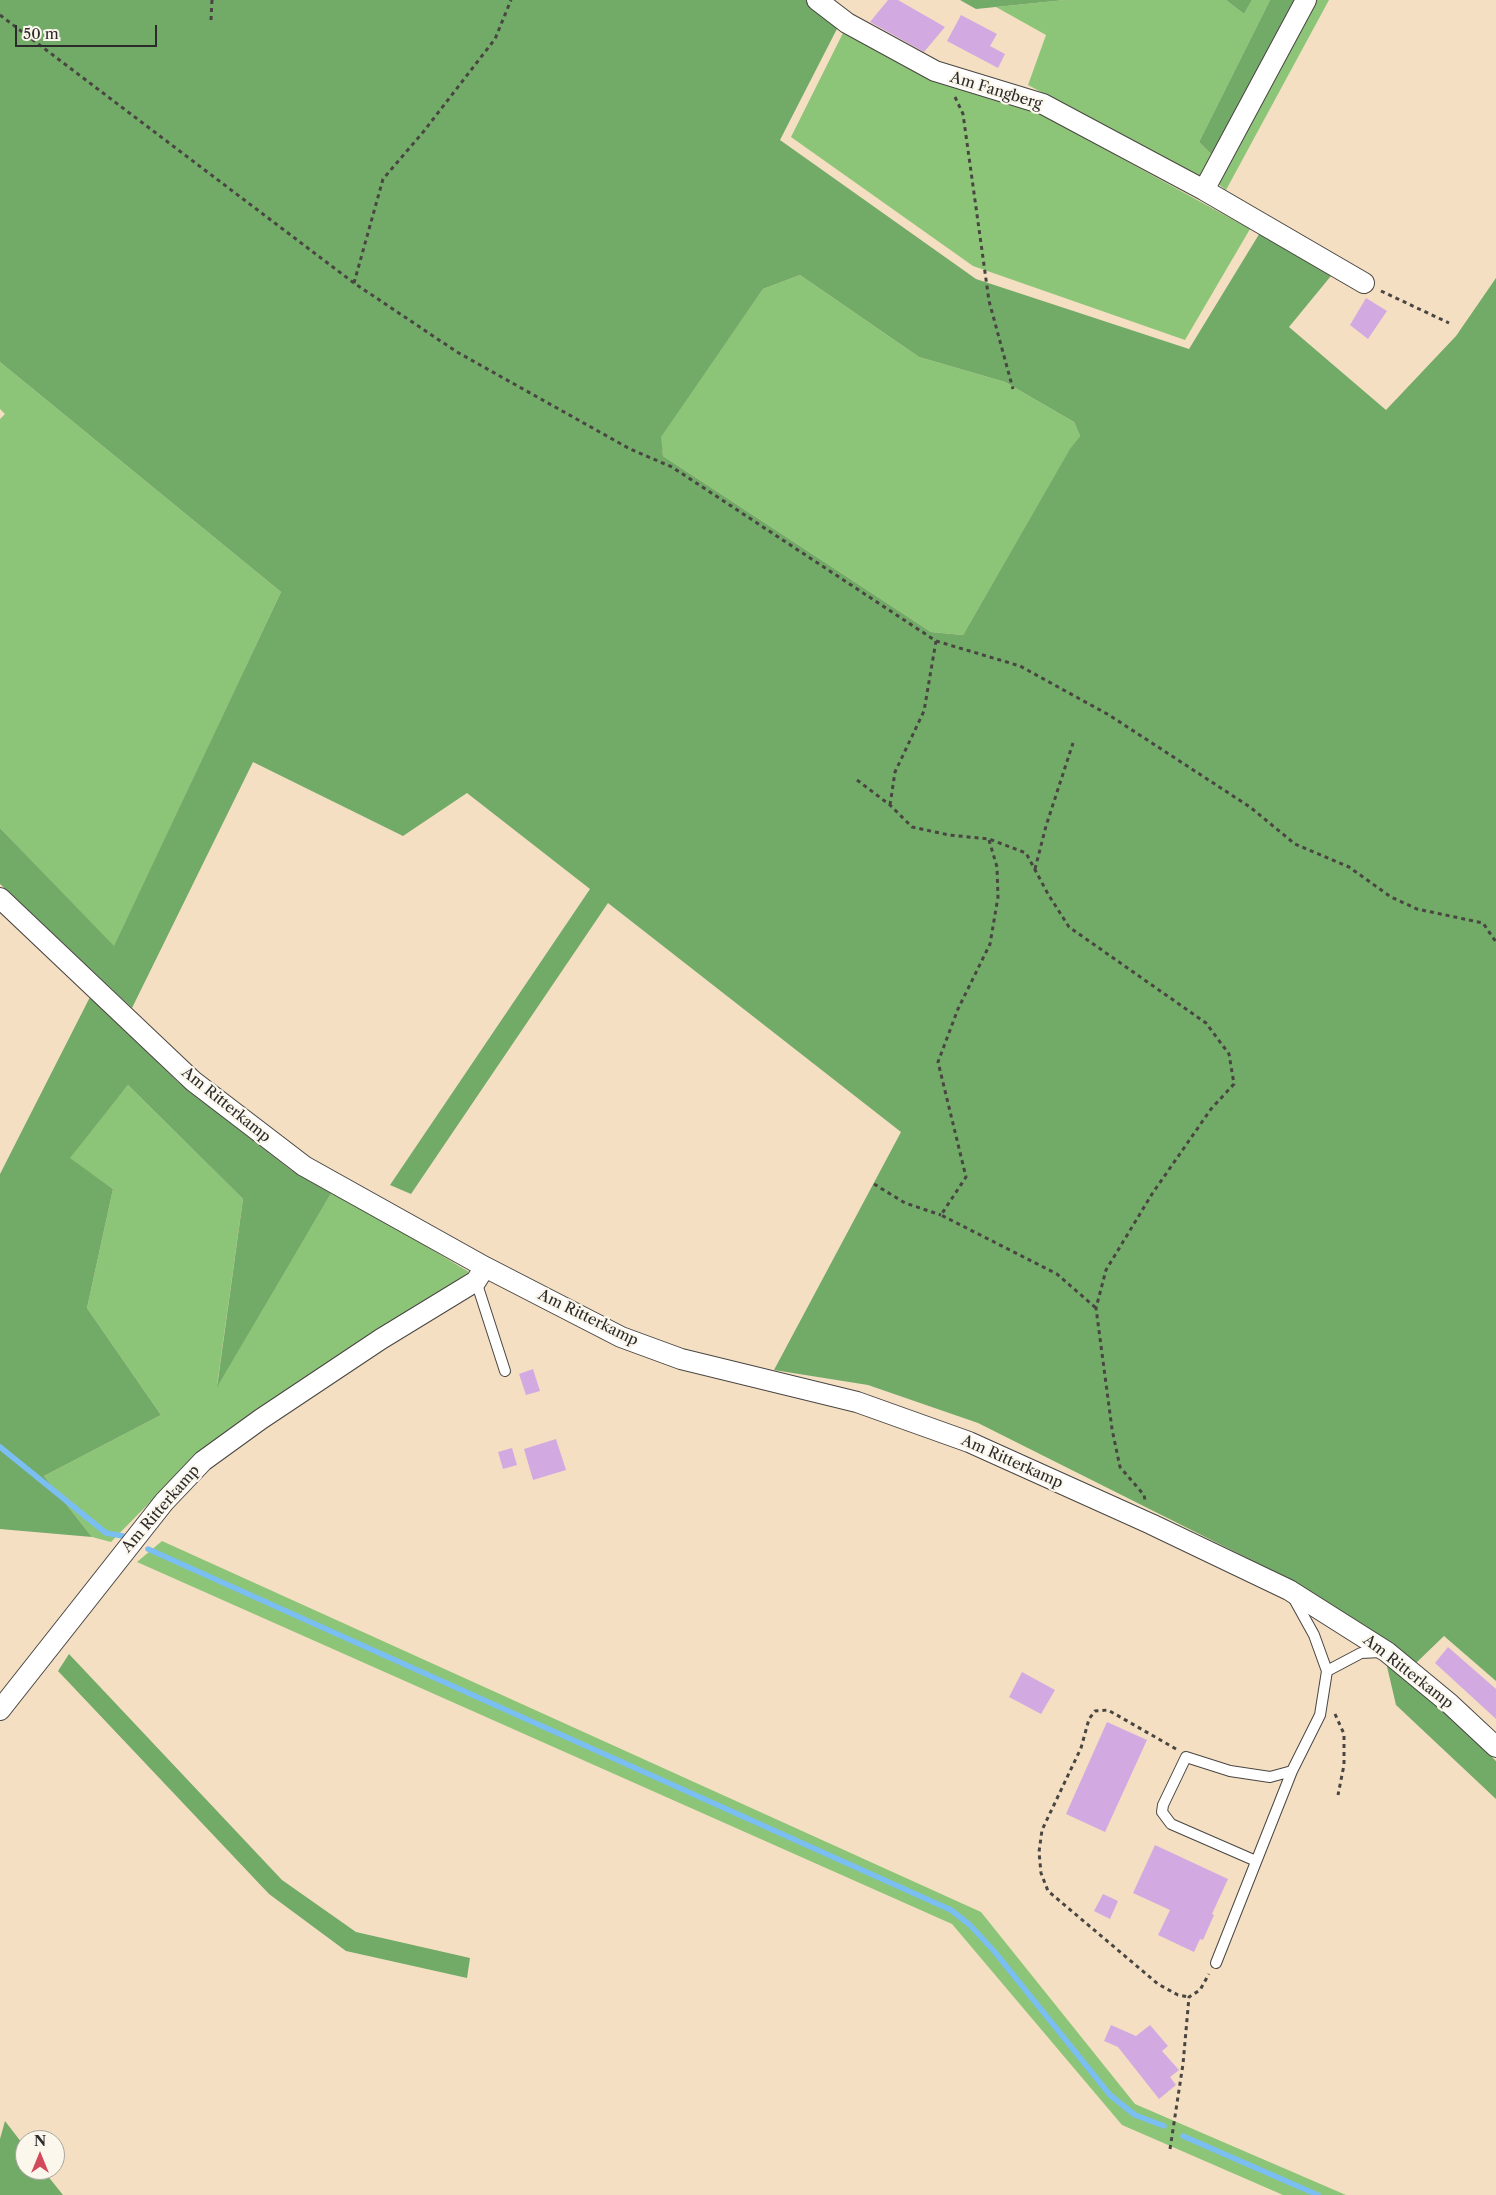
<!DOCTYPE html>
<style>
body{margin:0}
#map{position:relative;width:1496px;height:2195px;overflow:hidden;background:#f4dfc3;font-family:"Libre Caslon Text",serif}
canvas{display:block}
.north{position:absolute;left:15px;top:2130px;width:50px;height:50px;box-sizing:border-box;background:#fbf7ec;border:1px solid #a8a59f;border-radius:50%;rotate:0deg;font-size:14px;font-weight:700;line-height:20px;text-align:center;color:#2b2b2b}
.north::after{content:'';display:block;margin:auto;width:18px;height:22px;background:#d1495b;clip-path:polygon(50% 0,100% 100%,50% 72%,0 100%)}
.scale{position:absolute;left:15px;top:25px;width:142px;height:22px;box-sizing:border-box;border:2px solid #2b2b2b;border-top:0;padding-left:6px;font-size:15px;line-height:18px;white-space:nowrap;color:#2b2b2b;-webkit-text-stroke:4px #fbf7ec;paint-order:stroke}
</style>
<div id="map">
<canvas width="1496" height="2195"></canvas>
<div class="north">N</div>
<div class="scale">50 m</div>
</div>
<script>
const c = document.querySelector('canvas').getContext('2d');
c.lineJoin = 'round';
function fillPath(path, color) { c.fillStyle = color; c.fill(path, 'evenodd'); }
const toPath = rows => new Path2D(rows.map(r => 'M' + r).join(''));
function trace(path, color, width, dash) { c.strokeStyle = color; c.lineWidth = width; c.lineCap = dash ? 'butt' : 'round'; c.setLineDash(dash || []); c.stroke(path); }
function label(font, color, halo, rows, align = 'center') {
  c.font = font + ' "Libre Caslon Text",serif'; c.lineWidth = 4.5; c.setLineDash([]); c.textBaseline = 'middle'; c.strokeStyle = halo; c.fillStyle = color; for (const [text, x, y, turn = 0] of rows) {
    c.save(); c.translate(x, y); c.rotate((+turn || 0) * Math.PI / 180); c.textAlign = isNaN(turn) ? turn : align; if (halo) c.strokeText(text, 0, 0); c.fillText(text, 0, 0); c.restore();
  }
}
const green = toPath([
 [1065,0,1226,0,1244,14,1252,0,1270,0,1199,142,1213,156,1202,179,1028,85,1046,35,996,7],
 [1316,0,1329,0,1226,190,1218,184],
 [843,33,932,81,1039,113,1250,229,1185,340,973,266,791,137],
 [800,275,919,357,1005,382,1074,422,1080,436,1070,450,963,635,931,632,663,456,660,437,763,289],
 [0,362,281,592,114,947,0,828,0,419,5,414,0,409],
 [128,1085,243,1199,217,1385,333,1190,469,1272,198,1453,111,1542,92,1537,44,1476,161,1415,87,1308,113,1189,69,1158],
 [162,1541,981,1912,1135,2104,1346,2195,1283,2195,1122,2125,952,1924,137,1562]
]);
const forest = toPath([
 [0,0,809,0,840,23,780,140,976,279,1189,349,1261,231,1335,271,1289,327,1386,410,1456,336,1496,278,1496,1681,1444,1636,1416,1663,1299,1584,978,1423,868,1385,774,1370,901,1132,608,903,411,1194,390,1185,590,889,467,793,403,836,253,762,132,1008,0,884,0,828,114,946,281,592,0,362],
 [800,275,919,357,1005,382,1074,422,1080,436,1070,449,963,635,931,632,663,456,661,437,763,289],
 [960,0,1065,0,976,9],
 [1226,0,1252,0,1244,14],
 [1270,0,1295,0,1213,156,1199,142],
 [90,997,178,1082,291,1170,333,1190,217,1387,243,1199,128,1085,70,1158,113,1189,87,1308,161,1415,44,1476,92,1537,0,1529,0,1174],
 [69,1654,282,1880,356,1932,470,1958,467,1978,346,1951,269,1894,58,1671],
 [1385,1658,1416,1684,1496,1761,1496,1799,1396,1705],
 [5,2121,25,2147,25,2170,43,2170,63,2195,0,2195,0,2139]
]);
const stream = toPath([
 [0,1447,106,1533,123,1536],
 [148,1549,951,1910,970,1925,994,1951,1110,2095,1135,2115,1164,2126],
 [1183,2136,1318,2195]
]);
const building = toPath([
 [888,0,898,0,945,27,924,52,870,22],
 [961,15,997,34,990,46,1005,54,998,68,947,41],
 [1366,298,1387,311,1368,339,1350,325],
 [533,1369,540,1391,526,1395,519,1374],
 [556,1439,566,1470,533,1480,524,1449],
 [512,1448,517,1465,503,1469,498,1452],
 [1448,1647,1496,1689,1496,1719,1435,1663],
 [1022,1672,1055,1690,1041,1714,1009,1697],
 [1107,1722,1147,1740,1105,1832,1066,1814],
 [1155,1845,1228,1879,1212,1914,1214,1915,1203,1940,1200,1939,1194,1952,1158,1935,1170,1910,1133,1893],
 [1103,1894,1118,1901,1110,1919,1094,1911],
 [1111,2025,1136,2036,1150,2025,1168,2046,1162,2051,1179,2070,1170,2077,1176,2085,1159,2099,1118,2047,1104,2041]
]);
const path = toPath([
 [0,15,354,283,457,352,630,449,672,467,936,641,924,711,895,772,890,805],
 [211,20,212,0],
 [955,97,963,114,989,301,1013,389],
 [354,283,383,179,424,131,495,39,511,0],
 [1381,291,1449,323],
 [936,641,1020,666,1109,715,1250,807,1295,844,1349,867,1391,897,1417,909,1483,923,1496,942],
 [857,780,890,805,912,827,949,835,989,839,1026,853,1048,894,1069,927,1206,1023,1229,1054,1234,1084,1211,1109,1152,1194,1106,1270,1096,1308,1112,1429,1120,1467,1144,1495,1145,1500],
 [989,840,997,867,998,897,990,944,958,1009,938,1062,966,1177,941,1215,1057,1274,1096,1308],
 [1035,869,1046,826,1073,743],
 [874,1184,905,1203,941,1215],
 [1335,1714,1344,1734,1344,1765,1338,1795],
 [1176,1749,1108,1710,1095,1711,1089,1719,1081,1748,1042,1830,1039,1852,1041,1873,1048,1891,1158,1984,1178,1995,1189,1997],
 [1170,2149,1183,2064,1189,1997,1200,1990,1209,1974]
]);
const lane = toPath([
 [476,1281,505,1371],
 [1293,1597,1314,1635,1327,1671,1361,1653,1381,1652],
 [1256,1861,1171,1824,1162,1812,1163,1805,1186,1757,1230,1771,1270,1777,1292,1771,1320,1715,1327,1671],
 [1216,1963,1292,1771]
]);
const street = toPath([
 [817,0,847,23,935,71,1043,104,1204,190,1364,283],
 [1204,190,1306,0],
 [0,898,193,1081,304,1166,485,1267,621,1337,681,1359,857,1402,969,1442,1151,1524,1289,1590,1387,1652,1450,1704,1496,1747],
 [0,1710,164,1502,203,1461,261,1419,381,1339,476,1281,485,1267]
]);
const streetNames = [
 ["Am Fangberg",996,91,17],
 ["Am Ritterkamp",226,1105,39],
 ["Am Ritterkamp",588,1318,26],
 ["Am Ritterkamp",1012,1462,24],
 ["Am Ritterkamp",161,1509,-49],
 ["Am Ritterkamp",1408,1672,38]
];
fillPath(green, '#8dc578');
fillPath(forest, '#72aa68');
trace(stream, '#7bbef1', 5.5);
fillPath(building, '#d2aae1');
trace(lane, '#494642', 12);
trace(street, '#494642', 22);
trace(path, '#494642', 3, [4, 4]);
trace(lane, '#fff', 10);
trace(street, '#fff', 20);
label('15px', '#2b2b2b', '#fbf7ec', streetNames);
</script>
